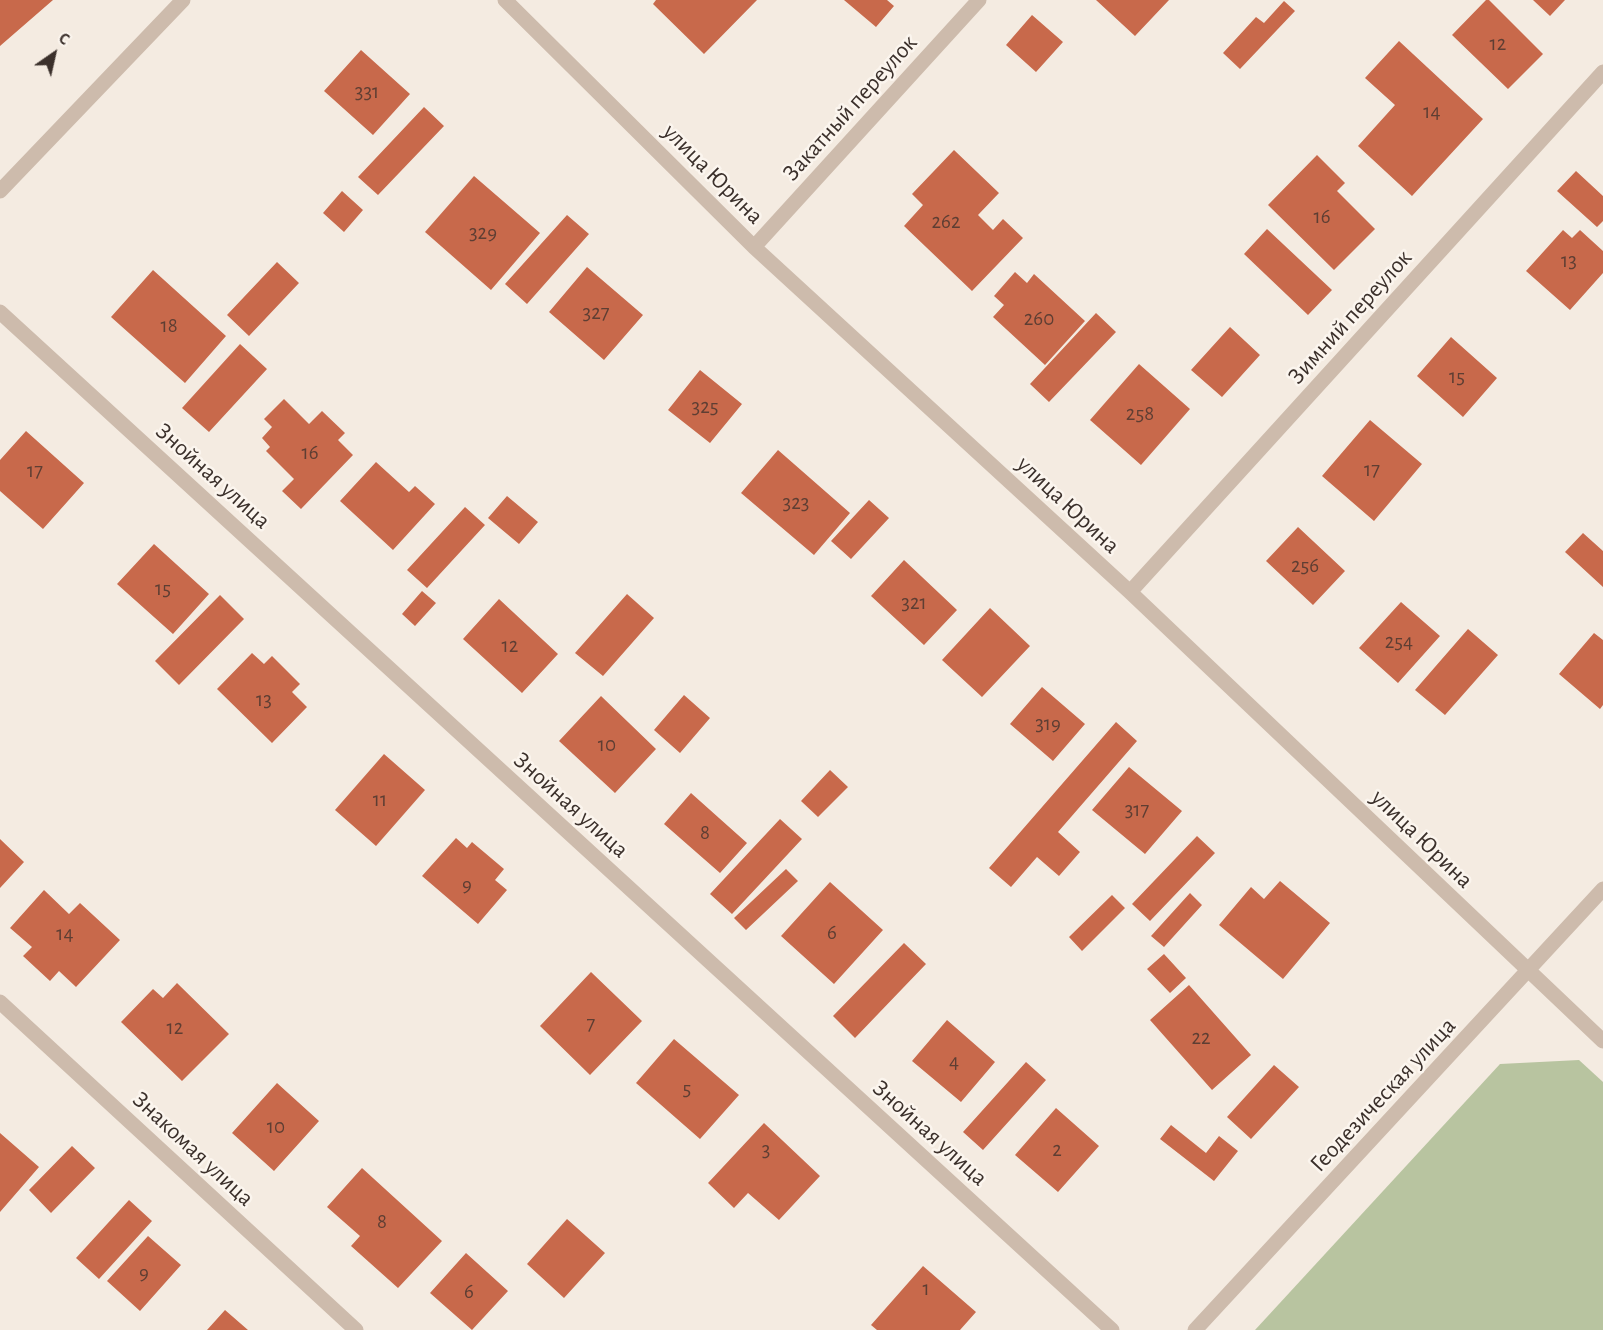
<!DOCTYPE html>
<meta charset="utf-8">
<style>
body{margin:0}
#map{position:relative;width:1603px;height:1330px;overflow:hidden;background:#f4ebe1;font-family:"Alegreya Sans",sans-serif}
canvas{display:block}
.north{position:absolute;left:24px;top:24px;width:60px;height:60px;-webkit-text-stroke:4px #fbf5ee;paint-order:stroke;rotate:34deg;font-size:16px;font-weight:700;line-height:24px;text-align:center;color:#3b302b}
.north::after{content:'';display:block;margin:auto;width:21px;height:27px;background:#3b302b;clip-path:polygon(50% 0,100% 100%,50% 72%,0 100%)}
</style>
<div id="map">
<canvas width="1603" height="1330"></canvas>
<div class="north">С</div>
</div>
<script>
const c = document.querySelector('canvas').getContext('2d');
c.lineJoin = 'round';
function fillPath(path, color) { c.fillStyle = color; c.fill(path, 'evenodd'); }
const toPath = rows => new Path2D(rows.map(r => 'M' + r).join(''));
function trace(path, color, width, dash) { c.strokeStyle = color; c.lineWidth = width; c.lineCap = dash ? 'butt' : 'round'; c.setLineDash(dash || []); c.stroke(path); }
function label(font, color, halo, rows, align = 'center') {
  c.font = font + ' "Alegreya Sans",sans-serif'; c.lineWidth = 5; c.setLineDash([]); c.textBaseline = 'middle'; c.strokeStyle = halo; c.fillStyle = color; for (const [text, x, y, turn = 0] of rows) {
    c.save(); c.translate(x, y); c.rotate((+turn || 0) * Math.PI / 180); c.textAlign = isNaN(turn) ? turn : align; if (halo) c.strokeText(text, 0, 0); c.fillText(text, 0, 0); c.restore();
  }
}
const green = toPath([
 [1579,1060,1603,1082,1603,1330,1255,1330,1500,1064]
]);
const building = toPath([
 [0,0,53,0,0,46],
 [656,0,757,0,704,54,653,4],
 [844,0,887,0,894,6,876,27],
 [1096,0,1169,0,1135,36],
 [1486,0,1489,0,1543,54,1508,89,1452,35],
 [1533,0,1565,0,1550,16],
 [1284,1,1295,11,1240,69,1223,53,1256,17,1264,23],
 [1032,15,1063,42,1036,72,1006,45],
 [1399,41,1483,119,1412,196,1358,146,1395,105,1365,78],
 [361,50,410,94,373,135,324,91],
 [424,107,444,126,378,195,358,177],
 [954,150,999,193,978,215,993,230,1003,219,1023,238,972,291,904,226,923,205,912,194],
 [1317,155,1345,183,1337,191,1375,229,1334,270,1268,205],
 [1576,171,1603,196,1603,221,1597,227,1557,191],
 [474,176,540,233,491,290,425,232],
 [342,191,363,210,344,232,323,213],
 [567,215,589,234,527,304,505,284],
 [1267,229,1332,290,1308,315,1244,254],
 [1563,230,1572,238,1580,230,1603,251,1603,273,1570,310,1526,271],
 [277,262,299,283,249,336,227,315],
 [587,267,643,315,604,360,549,312],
 [153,270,226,336,185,383,111,317],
 [1015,272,1027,283,1034,274,1085,321,1045,365,993,317,1004,305,994,296],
 [1096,313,1116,332,1049,402,1030,384],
 [1230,327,1260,355,1222,397,1191,370],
 [1451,337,1497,378,1463,417,1417,376],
 [240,344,267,369,209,432,182,408],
 [1139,364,1190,409,1141,465,1090,420],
 [700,370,742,404,710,443,668,410],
 [284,399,309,424,322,411,345,433,338,440,353,455,301,509,282,491,294,479,266,451,270,447,262,438,272,427,264,419],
 [1370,420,1422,464,1374,521,1322,476],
 [26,431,84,483,43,529,0,491,0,460],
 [778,450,850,513,814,555,741,493],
 [376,462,409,492,415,486,435,504,393,550,340,501],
 [507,496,538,522,519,544,488,518],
 [869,500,889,518,851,559,831,541],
 [465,507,485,525,427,588,407,570],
 [1298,527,1345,571,1313,605,1266,561],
 [1583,533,1603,551,1603,587,1565,552],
 [154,544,209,594,173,634,117,584],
 [904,560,957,610,924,645,871,596],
 [422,591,436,603,415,626,402,614],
 [627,594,654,618,603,676,575,653],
 [220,595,244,619,179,685,155,661],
 [499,599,558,654,522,693,463,639],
 [1401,602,1440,636,1398,683,1359,648],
 [990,608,1030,646,982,697,942,660],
 [1468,629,1498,655,1445,715,1415,690],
 [1594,633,1603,640,1603,705,1600,709,1559,674],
 [252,653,264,664,272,656,300,684,292,692,307,707,272,743,217,689],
 [1042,687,1085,724,1053,761,1010,724],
 [684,695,710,718,680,753,654,730],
 [601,696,656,749,615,793,559,741],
 [1116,722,1137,741,1058,832,1080,852,1059,876,1037,857,1011,887,989,868],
 [384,754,425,790,376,846,335,810],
 [1129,767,1182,811,1145,854,1092,810],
 [830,770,848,787,818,817,801,801],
 [691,793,747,843,720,873,664,824],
 [780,819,802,839,732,914,710,894],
 [1197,836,1215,853,1150,921,1132,904],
 [456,838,467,848,472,842,504,869,495,880,507,890,478,924,422,876],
 [0,839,24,862,0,888],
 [786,869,798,881,746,930,734,918],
 [1280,881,1330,923,1283,979,1219,925,1251,887,1264,899],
 [830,882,883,930,834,984,781,936],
 [44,890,69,914,80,903,120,940,76,987,59,971,50,981,23,956,32,947,10,928],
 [1190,893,1202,905,1164,947,1151,936],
 [1112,895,1125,908,1082,951,1069,937],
 [904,943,926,964,855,1038,833,1016],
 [1164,954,1186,978,1170,993,1147,969],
 [591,972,642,1021,590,1075,540,1026],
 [177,983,229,1034,182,1081,121,1022,153,989,163,998],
 [1189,985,1251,1055,1212,1090,1150,1020],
 [947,1020,995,1062,961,1102,912,1061],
 [674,1039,739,1095,700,1139,636,1083],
 [1026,1062,1046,1080,983,1150,963,1132],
 [1274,1065,1299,1087,1251,1139,1227,1117],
 [277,1083,319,1121,274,1171,232,1133],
 [1056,1108,1099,1146,1058,1192,1015,1155],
 [764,1123,820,1176,779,1220,748,1193,734,1208,708,1183],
 [1171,1125,1206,1153,1219,1136,1238,1151,1214,1181,1160,1139],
 [0,1133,39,1167,0,1212],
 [72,1146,95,1168,51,1213,29,1190],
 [362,1168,442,1241,398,1288,351,1246,360,1236,327,1207],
 [129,1200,152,1221,99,1279,76,1258],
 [567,1219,605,1253,564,1298,527,1264],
 [148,1236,181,1265,140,1311,107,1281],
 [466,1253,508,1291,472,1330,430,1293],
 [923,1266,976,1312,960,1330,877,1330,871,1325],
 [225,1310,248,1330,207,1330]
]);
const minor = toPath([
 [505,0,754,247,1130,592,1603,1041],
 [0,191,183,0],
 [754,247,979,0],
 [0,312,1112,1330],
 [1130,592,1603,72],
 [0,1002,356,1330],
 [1195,1330,1603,889]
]);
const numberNames = [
 ["12",1498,44],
 ["331",367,92],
 ["14",1432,112],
 ["16",1322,217],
 ["262",946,222],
 ["329",483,233],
 ["13",1569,261],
 ["327",596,313],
 ["260",1039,319],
 ["18",169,326],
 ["15",1457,377],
 ["325",705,407],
 ["258",1140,414],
 ["16",310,453],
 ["17",1372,470],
 ["17",35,471],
 ["323",796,503],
 ["256",1305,566],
 ["15",163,589],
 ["321",914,603],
 ["254",1399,642],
 ["12",510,646],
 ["13",264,700],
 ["319",1048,724],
 ["10",607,745],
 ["11",380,800],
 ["317",1137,810],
 ["8",705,833],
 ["9",467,885],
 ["6",832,933],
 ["14",65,934],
 ["7",591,1024],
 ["12",175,1028],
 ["22",1201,1038],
 ["4",954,1062],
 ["5",687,1089],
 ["10",276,1127],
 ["3",766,1150],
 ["2",1057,1150],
 ["8",382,1222],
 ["9",144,1273],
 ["1",926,1289],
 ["6",469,1292]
];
const streetNames = [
 ["Закатный переулок",850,108,-48],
 ["улица Юрина",713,174,45],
 ["Зимний переулок",1350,317,-48],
 ["Знойная улица",213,476,42],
 ["улица Юрина",1068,505,43],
 ["Знойная улица",571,805,42],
 ["улица Юрина",1422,839,44],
 ["Геодезическая улица",1383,1095,-47],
 ["Знойная улица",930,1133,42],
 ["Знакомая улица",193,1149,43]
];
fillPath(green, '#b8c4a0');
fillPath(building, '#c8694b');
trace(minor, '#cdbbac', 15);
label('21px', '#5e3e33', null, numberNames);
label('24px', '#3b302b', '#fbf5ee', streetNames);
</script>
